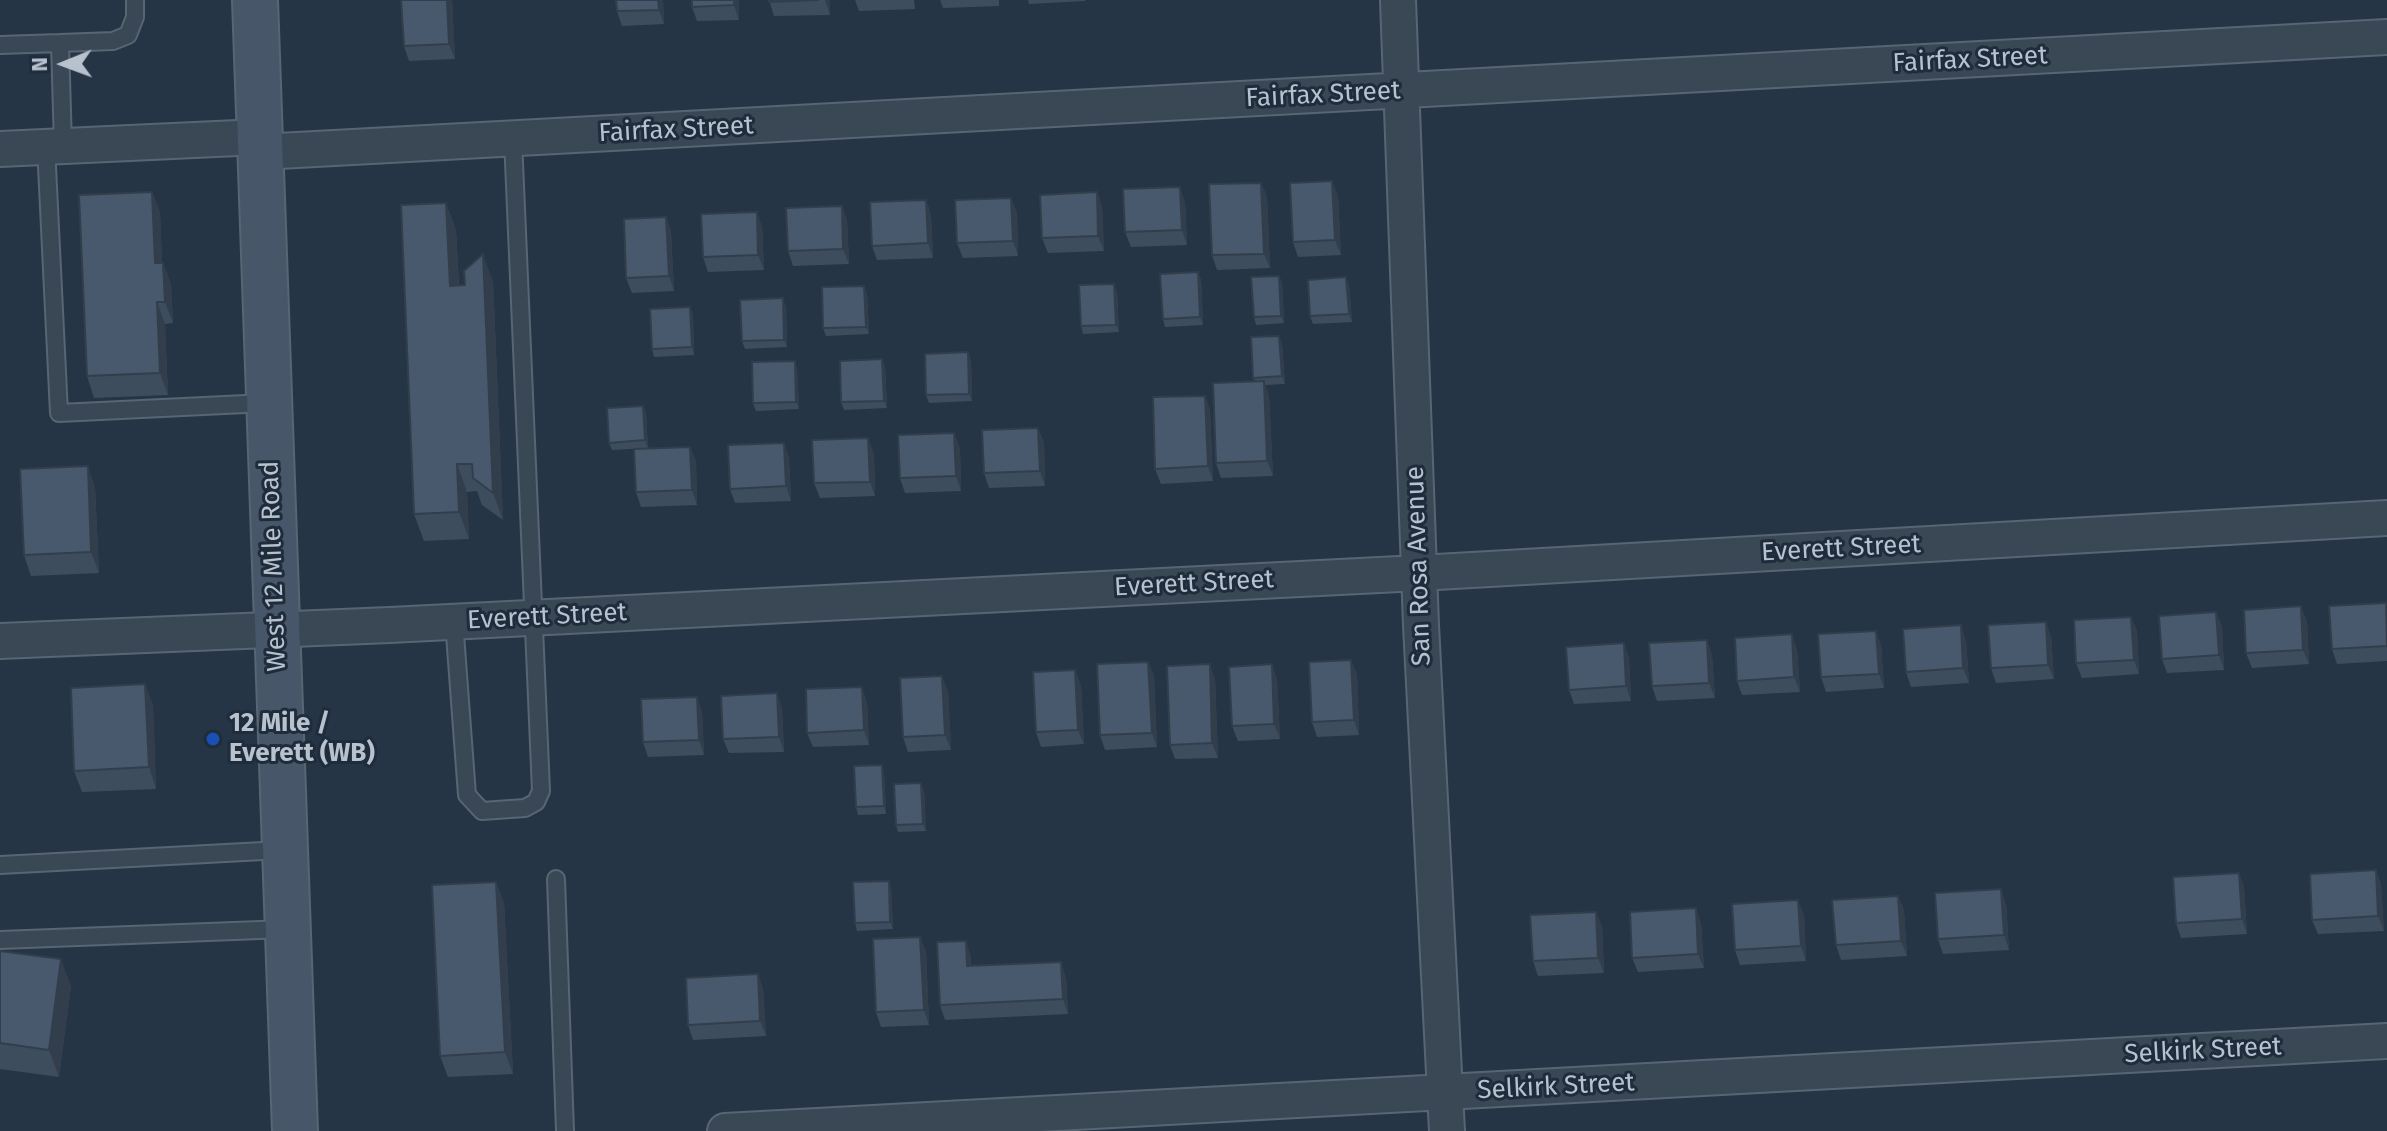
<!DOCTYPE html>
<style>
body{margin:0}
#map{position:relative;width:2387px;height:1131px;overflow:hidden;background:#253546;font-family:"Fira Sans",sans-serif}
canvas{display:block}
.north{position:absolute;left:24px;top:24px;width:80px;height:80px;-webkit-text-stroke:6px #1e2c3b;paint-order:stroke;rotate:269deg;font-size:22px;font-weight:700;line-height:32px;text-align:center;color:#b8c2ce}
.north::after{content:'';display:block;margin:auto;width:28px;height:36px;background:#b8c2ce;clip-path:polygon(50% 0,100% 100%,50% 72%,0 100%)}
</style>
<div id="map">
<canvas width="2387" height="1131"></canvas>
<div class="north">N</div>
</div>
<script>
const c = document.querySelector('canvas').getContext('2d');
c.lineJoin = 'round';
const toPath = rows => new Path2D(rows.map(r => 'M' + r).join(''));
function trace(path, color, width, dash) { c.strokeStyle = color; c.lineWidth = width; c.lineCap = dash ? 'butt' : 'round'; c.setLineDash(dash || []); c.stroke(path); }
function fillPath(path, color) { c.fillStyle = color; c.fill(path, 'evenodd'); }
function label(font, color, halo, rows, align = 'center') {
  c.font = font + ' "Fira Sans",sans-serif'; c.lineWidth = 6; c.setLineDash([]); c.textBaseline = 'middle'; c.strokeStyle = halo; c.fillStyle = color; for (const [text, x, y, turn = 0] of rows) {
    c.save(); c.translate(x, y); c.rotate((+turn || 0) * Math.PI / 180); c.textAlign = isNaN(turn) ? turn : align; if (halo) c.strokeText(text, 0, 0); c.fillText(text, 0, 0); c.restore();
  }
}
const lane = toPath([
 [60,43,113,41,128,35,135,17,135,0],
 [0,45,60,43,63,146],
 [46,146,59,413,266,403],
 [454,621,467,795,482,811,525,808,536,802,541,791,513,139],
 [0,865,282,850],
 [556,879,565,1131],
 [0,940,286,929]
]);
const street = toPath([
 [1398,0,1421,625,1447,1131],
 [0,149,259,137],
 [260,152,2387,37],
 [0,641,390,625,1419,573,2387,518],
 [725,1131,2387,1041]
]);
const secondary = toPath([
 [255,0,295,1131]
]);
const wall = toPath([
 [452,0,455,59,409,61,404,46],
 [616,0,663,0,664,24,622,26,617,11],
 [739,0,739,20,697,21,692,7],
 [769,0,830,0,830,15,774,16],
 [855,0,914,0,915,9,859,11],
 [940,0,999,0,999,6,943,8],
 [1028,0,1085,0,1085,1,1029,4],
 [1261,183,1267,197,1270,268,1217,270,1212,255],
 [152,192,160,213,162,263,163,263,171,284,173,323,165,324,168,395,94,398,87,376],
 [1097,192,1102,207,1104,251,1048,253,1042,238],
 [1338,196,1341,255,1298,257,1293,242],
 [926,200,931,215,933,258,877,260,872,246],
 [1185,202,1187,245,1131,247,1125,232],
 [446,203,456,230,459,285,493,281,503,520,482,505,477,491,467,492,469,539,424,541,414,514],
 [842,206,847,220,849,264,793,266,788,251],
 [1017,212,1018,256,963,258,957,243],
 [666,217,671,232,674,291,632,293,626,278],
 [762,226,764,270,708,272,703,257],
 [1198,272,1201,280,1203,325,1165,327,1163,319],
 [1279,276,1282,283,1284,323,1256,325,1254,317],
 [1346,277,1349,285,1352,322,1313,324,1310,316],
 [1117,291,1119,332,1083,334,1081,326],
 [867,293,869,334,826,336,823,328],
 [786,306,787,347,745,349,742,341],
 [690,307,693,315,694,355,654,357,652,349],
 [1279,336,1282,344,1285,384,1265,385,1269,396,1273,476,1221,478,1216,463,1255,381,1253,378],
 [971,360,972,401,929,403,926,395],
 [885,367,887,408,844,410,841,402],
 [797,368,799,409,756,411,753,403],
 [1205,396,1210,410,1213,481,1161,484,1155,469],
 [643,406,646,413,648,448,612,450,609,443],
 [1038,428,1044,443,1045,486,989,488,984,473],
 [784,443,789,458,791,501,735,503,730,489],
 [690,447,696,461,697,505,641,507,636,492],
 [960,448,961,491,905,493,900,478],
 [874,453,875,496,820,498,814,483],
 [95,487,99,573,31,576,24,555],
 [2387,604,2387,661,2337,664,2332,649],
 [2216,612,2222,627,2224,670,2167,673,2162,659],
 [2131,617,2137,631,2139,674,2082,678,2076,663],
 [2307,621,2309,664,2252,668,2246,653],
 [2051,636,2054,679,1996,683,1991,668],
 [1966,640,1969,683,1911,687,1906,672],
 [1624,643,1629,658,1631,701,1574,704,1569,690],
 [1881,645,1884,688,1826,692,1821,677],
 [1797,649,1800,692,1742,695,1737,681],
 [1712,655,1715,698,1657,701,1652,686],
 [1351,660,1357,675,1359,735,1317,737,1312,722],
 [1148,662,1154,676,1157,747,1105,750,1100,735],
 [1215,679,1218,758,1175,759,1170,745],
 [1277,679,1280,739,1238,741,1232,726],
 [145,684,153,706,156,789,82,792,74,771],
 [1081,685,1084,744,1041,747,1036,732],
 [948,691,951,750,908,752,903,737],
 [867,702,869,745,813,747,807,733],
 [782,708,784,752,729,753,723,739],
 [702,711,704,755,648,757,643,742],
 [884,773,886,814,858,815,856,807],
 [924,790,926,831,898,832,896,825],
 [2376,870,2381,885,2384,931,2318,934,2312,920],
 [2239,873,2244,888,2247,934,2181,938,2176,923],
 [496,882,504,903,513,1074,448,1077,440,1056],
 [891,888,893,929,857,931,855,923],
 [1898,896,1904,911,1907,956,1841,960,1836,945],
 [2006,904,2009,950,1943,954,1938,939],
 [1804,915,1806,961,1740,965,1735,950],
 [1701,923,1704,968,1638,972,1632,958],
 [1602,926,1604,973,1538,976,1533,961],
 [0,951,71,986,59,1077,0,1069],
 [926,951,929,1025,881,1027,876,1012],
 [971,956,971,966,1066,977,1068,1014,945,1020,940,1005],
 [758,974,763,989,766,1036,693,1040,688,1025]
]);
const shadedWall = toPath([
 [447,0,452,0,455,59,449,44],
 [658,0,663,0,664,24,659,10],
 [734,0,739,0,739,20,734,5],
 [825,0,830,0,830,15],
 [1332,181,1338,196,1341,255,1335,240],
 [1261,183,1267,197,1270,268,1264,254],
 [1180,187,1185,202,1187,245,1182,230],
 [152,192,160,213,163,284,155,263],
 [1097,192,1102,207,1104,251,1098,236],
 [1011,198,1017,212,1018,256,1013,241],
 [926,200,931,215,933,258,928,243],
 [446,203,456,230,460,313,450,286],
 [842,206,847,220,849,264,843,249],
 [757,212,762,226,764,270,758,255],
 [666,217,671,232,674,291,669,276],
 [483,254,493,281,503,520,493,493],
 [163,263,171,284,173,323,165,302],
 [1198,272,1201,280,1203,325,1200,317],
 [1279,276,1282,283,1284,323,1281,316],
 [1346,277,1349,285,1352,322,1349,314],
 [1114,284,1117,291,1119,332,1116,325],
 [864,286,867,293,869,334,866,327],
 [783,298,786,306,787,347,784,340],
 [157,302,165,324,168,395,160,373],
 [690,307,693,315,694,355,692,347],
 [1279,336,1282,344,1285,384,1282,376],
 [968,352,971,360,972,401,969,394],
 [882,359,885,367,887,408,884,401],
 [795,361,797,368,799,409,796,402],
 [1264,381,1269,396,1273,476,1267,461],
 [1205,396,1210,410,1213,481,1208,466],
 [643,406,646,413,648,448,645,440],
 [1038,428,1044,443,1045,486,1040,471],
 [954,433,960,448,961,491,956,476],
 [868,438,874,453,875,496,870,482],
 [784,443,789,458,791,501,786,486],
 [690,447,696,461,697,505,692,490],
 [457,464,467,492,469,539,459,512],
 [88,466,95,487,99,573,91,552],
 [2301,606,2307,621,2309,664,2303,650],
 [2216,612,2222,627,2224,670,2219,655],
 [2131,617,2137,631,2139,674,2134,660],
 [2046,622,2051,636,2054,679,2048,665],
 [1961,625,1966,640,1969,683,1963,668],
 [1876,631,1881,645,1884,688,1879,674],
 [1792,634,1797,649,1800,692,1794,677],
 [1707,640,1712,655,1715,698,1709,683],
 [1624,643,1629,658,1631,701,1626,686],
 [1351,660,1357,675,1359,735,1354,720],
 [1148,662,1154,676,1157,747,1152,733],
 [1210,664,1215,679,1218,758,1212,743],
 [1272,664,1277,679,1280,739,1274,724],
 [1075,670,1081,685,1084,744,1078,730],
 [942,676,948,691,951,750,945,735],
 [145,684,153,706,156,789,149,767],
 [862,687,867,702,869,745,864,730],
 [777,693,782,708,784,752,779,737],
 [697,697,702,711,704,755,699,740],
 [882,765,884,773,886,814,884,806],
 [921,783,924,790,926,831,923,824],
 [2376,870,2381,885,2384,931,2378,916],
 [2239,873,2244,888,2247,934,2242,919],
 [889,881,891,888,893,929,890,922],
 [496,882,504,903,513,1074,505,1052],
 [2001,889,2006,904,2009,950,2004,935],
 [1898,896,1904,911,1907,956,1901,941],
 [1798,900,1804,915,1806,961,1801,946],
 [1696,908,1701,923,1704,968,1698,954],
 [1596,912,1602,926,1604,973,1598,958],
 [920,937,926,951,929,1025,924,1010],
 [966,941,971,956,972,981,967,966],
 [61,959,71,986,59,1077,49,1050],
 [1061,962,1066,977,1068,1014,1063,999],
 [758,974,763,989,766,1036,760,1021]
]);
const building = toPath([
 [401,0,447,0,449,44,404,46,401,0],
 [616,0,658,0,659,10,617,11,616,0],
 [692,0,734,0,734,5,692,7,692,0],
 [769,0,818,0,769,2,769,0],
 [1332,181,1335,240,1293,242,1290,183,1332,181],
 [1261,183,1264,254,1212,255,1209,184,1261,183],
 [1180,187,1182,230,1125,232,1123,189,1180,187],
 [152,192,155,263,163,263,165,302,157,302,160,373,87,376,79,195,152,192],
 [1097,192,1098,236,1042,238,1040,195,1097,192],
 [1011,198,1013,241,957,243,955,200,1011,198],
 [926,200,928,243,872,246,870,202,926,200],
 [446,203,450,286,465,285,464,271,483,254,493,493,473,478,472,464,457,464,459,512,414,514,401,205,446,203],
 [842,206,843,249,788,251,786,208,842,206],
 [757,212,758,255,703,257,701,214,757,212],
 [666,217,669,276,626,278,624,219,666,217],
 [1198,272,1200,317,1163,319,1160,274,1198,272],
 [1279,276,1281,316,1254,317,1251,277,1279,276],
 [1346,277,1349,314,1310,316,1308,280,1346,277],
 [1114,284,1116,325,1081,326,1079,285,1114,284],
 [864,286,866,327,823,328,822,287,864,286],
 [783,298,784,340,742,341,740,300,783,298],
 [690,307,692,347,652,349,650,309,690,307],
 [1279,336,1282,376,1253,378,1251,337,1279,336],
 [968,352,969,394,926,395,925,354,968,352],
 [882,359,884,401,841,402,840,361,882,359],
 [795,361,796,402,753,403,752,362,795,361],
 [1264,381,1267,461,1216,463,1213,383,1264,381],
 [1205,396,1208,466,1155,469,1153,397,1205,396],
 [643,406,645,440,609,443,607,408,643,406],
 [1038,428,1040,471,984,473,982,430,1038,428],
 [954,433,956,476,900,478,898,435,954,433],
 [868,438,870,482,814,483,812,440,868,438],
 [784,443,786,486,730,489,728,445,784,443],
 [690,447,692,490,636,492,634,449,690,447],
 [88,466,91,552,24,555,20,469,88,466],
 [2386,603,2387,646,2332,649,2329,606,2386,603],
 [2301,606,2303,650,2246,653,2244,610,2301,606],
 [2216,612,2219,655,2162,659,2159,616,2216,612],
 [2131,617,2134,660,2076,663,2074,620,2131,617],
 [2046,622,2048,665,1991,668,1988,625,2046,622],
 [1961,625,1963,668,1906,672,1903,629,1961,625],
 [1876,631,1879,674,1821,677,1818,634,1876,631],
 [1792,634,1794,677,1737,681,1735,638,1792,634],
 [1707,640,1709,683,1652,686,1649,643,1707,640],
 [1624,643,1626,686,1569,690,1566,647,1624,643],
 [1351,660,1354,720,1312,722,1309,662,1351,660],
 [1148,662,1152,733,1100,735,1097,664,1148,662],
 [1210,664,1212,743,1170,745,1167,666,1210,664],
 [1272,664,1274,724,1232,726,1229,667,1272,664],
 [1075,670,1078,730,1036,732,1033,672,1075,670],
 [942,676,945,735,903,737,900,678,942,676],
 [145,684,149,767,74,771,71,688,145,684],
 [862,687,864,730,807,733,806,689,862,687],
 [777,693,779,737,723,739,721,696,777,693],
 [697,697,699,740,643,742,641,699,697,697],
 [882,765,884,806,856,807,854,766,882,765],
 [921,783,923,824,896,825,894,784,921,783],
 [2376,870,2378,916,2312,920,2310,874,2376,870],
 [2239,873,2242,919,2176,923,2173,877,2239,873],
 [889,881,890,922,855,923,853,882,889,881],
 [496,882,505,1052,440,1056,432,885,496,882],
 [2001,889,2004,935,1938,939,1935,893,2001,889],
 [1898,896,1901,941,1836,945,1832,900,1898,896],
 [1798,900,1801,946,1735,950,1732,904,1798,900],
 [1696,908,1698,954,1632,958,1630,912,1696,908],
 [1596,912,1598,958,1533,961,1530,915,1596,912],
 [920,937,924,1010,876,1012,873,939,920,937],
 [966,941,967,966,1061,962,1063,999,940,1005,937,942,966,941],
 [0,951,61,959,49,1050,0,1043,0,951],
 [758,974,760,1021,688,1025,686,978,758,974]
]);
const markers = [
 [213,739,8,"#1a4fb4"]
];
const streetNames = [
 ["Fairfax Street",1970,60,-3],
 ["Fairfax Street",1323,95,-3],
 ["Fairfax Street",676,130,-3],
 ["Everett Street",1841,549,-3],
 ["West 12 Mile Road",274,566,-92],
 ["San Rosa Avenue",1419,566,-92],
 ["Everett Street",1194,584,-3],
 ["Everett Street",547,617,-3],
 ["Selkirk Street",2203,1051,-3],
 ["Selkirk Street",1556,1087,-3]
];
const poiNames = [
 ["12 Mile /",229,724],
 ["Everett (WB)",229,754]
];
trace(lane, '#586572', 20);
trace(street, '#586572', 38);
trace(secondary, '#586572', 48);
trace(lane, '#3a4755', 16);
trace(street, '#3a4755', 34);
trace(secondary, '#475669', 44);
fillPath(wall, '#3e4d5e');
fillPath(shadedWall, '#323e4c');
fillPath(building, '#48596d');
trace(building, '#323e4c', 2);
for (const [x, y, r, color] of markers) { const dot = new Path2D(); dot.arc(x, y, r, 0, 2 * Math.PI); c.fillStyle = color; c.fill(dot); trace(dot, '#1e2c3b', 3); }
label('26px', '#b8c2ce', '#1e2c3b', streetNames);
label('bold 26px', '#b8c2ce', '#1e2c3b', poiNames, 'left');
</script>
